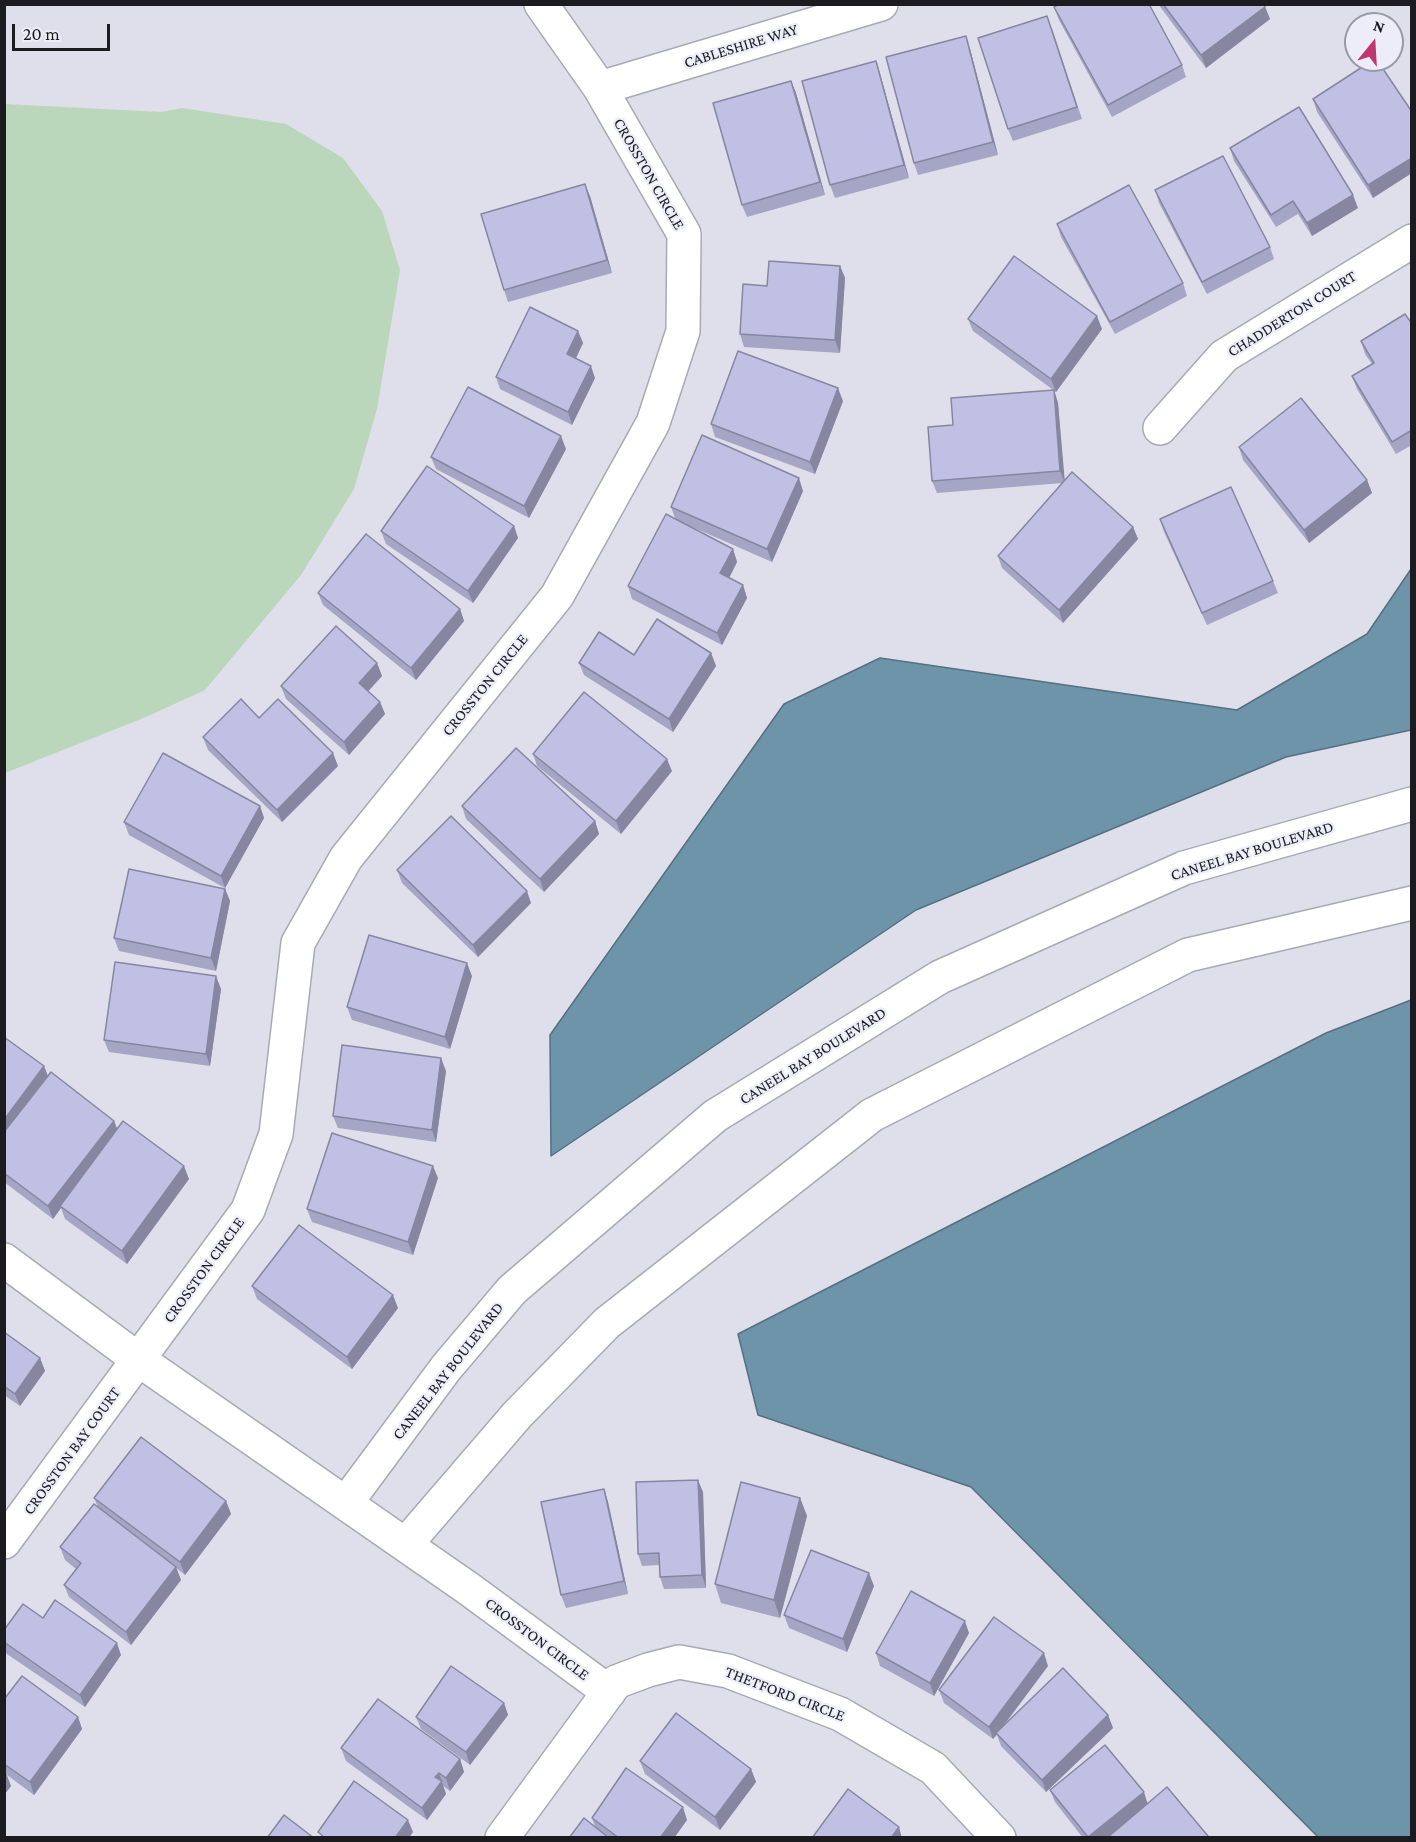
<!DOCTYPE html>
<style>
body{margin:0}
#map{position:relative;width:1416px;height:1842px;overflow:hidden;background:#dfdfeb;font-family:"Crimson Pro",serif}
canvas{display:block}
.frame{position:absolute;inset:0;border:6px solid #1c1c20;pointer-events:none}
.north{position:absolute;left:1344px;top:12px;width:60px;height:60px;box-sizing:border-box;background:#ecedf8;border:2px solid #9999a2;border-radius:50%;rotate:18deg;font-size:16px;font-weight:700;line-height:24px;text-align:center;color:#1c1c20}
.north::after{content:'';display:block;margin:auto;width:21px;height:27px;background:#c03670;clip-path:polygon(50% 0,100% 100%,50% 72%,0 100%)}
.scale{position:absolute;left:12px;top:24px;width:98px;height:27px;box-sizing:border-box;border:3px solid #1c1c20;border-top:0;padding-left:8px;font-size:18px;line-height:21px;white-space:nowrap;color:#1c1c20;-webkit-text-stroke:4px #ecedf8;paint-order:stroke}
</style>
<div id="map">
<canvas width="1416" height="1842"></canvas>
<div class="frame"></div>
<div class="north">N</div>
<div class="scale">20 m</div>
</div>
<script>
const c = document.querySelector('canvas').getContext('2d');
c.lineJoin = 'round';
function fillPath(path, color) { c.fillStyle = color; c.fill(path, 'evenodd'); }
const toPath = rows => new Path2D(rows.map(r => 'M' + r).join(''));
function trace(path, color, width, dash) { c.strokeStyle = color; c.lineWidth = width; c.lineCap = dash ? 'butt' : 'round'; c.setLineDash(dash || []); c.stroke(path); }
function label(font, color, halo, rows, align = 'center') {
  c.font = font + ' "Crimson Pro",serif'; c.lineWidth = 4.5; c.setLineDash([]); c.textBaseline = 'middle'; c.strokeStyle = halo; c.fillStyle = color; for (const [text, x, y, turn = 0] of rows) {
    c.save(); c.translate(x, y); c.rotate((+turn || 0) * Math.PI / 180); c.textAlign = isNaN(turn) ? turn : align; if (halo) c.strokeText(text, 0, 0); c.fillText(text, 0, 0); c.restore();
  }
}
const green = toPath([
 [5,104,162,112,182,108,286,124,343,158,382,211,400,270,377,409,354,489,301,575,205,690,146,717,5,773]
]);
const water = toPath([
 [1411,569,1411,730,1286,757,916,910,551,1156,550,1035,784,704,880,658,1237,710,1367,634,1411,569],
 [1411,1000,1411,1837,1318,1837,971,1487,758,1415,738,1334,1326,1033,1411,1000]
]);
const minor = toPath([
 [600,88,881,4],
 [1160,428,1224,356,1412,241],
 [4,1260,139,1360,469,1589,609,1692],
 [346,1503,446,1368,512,1290,715,1116,940,977,1184,868,1412,804],
 [4,1542,248,1210,276,1134,298,943,346,858,557,596,653,423,683,331,684,234,600,88,541,4],
 [406,1544,517,1415,607,1323,872,1115,1188,955,1412,903],
 [502,1838,616,1682,648,1670,679,1662,728,1671,840,1714,933,1768,999,1838]
]);
const wall = toPath([
 [1158,4,1264,4,1270,19,1206,68],
 [1054,7,1182,65,1186,77,1112,117,1059,20],
 [1052,28,1082,119,1013,141,1008,129],
 [970,49,998,155,918,175,914,163],
 [876,61,880,74,909,178,835,198,830,185],
 [791,81,796,93,825,195,747,217,742,205],
 [1313,99,1412,112,1373,198,1317,112],
 [1230,148,1358,208,1312,236,1298,214,1276,227,1234,161],
 [1155,190,1270,247,1274,259,1207,294,1159,203],
 [590,196,612,273,508,302,504,290],
 [1057,224,1183,283,1187,296,1115,334,1061,237],
 [840,266,845,278,840,353,744,347,740,334,767,286],
 [968,319,1102,329,1056,392,973,331],
 [1412,324,1412,445,1396,454,1357,389,1352,376,1372,364,1365,354,1361,341],
 [578,331,583,343,575,358,595,378,572,425,500,389,496,377],
 [1054,390,1058,403,1064,481,1133,527,1138,539,1063,623,1002,568,998,556,1063,483,937,493,932,481,953,425],
 [843,401,815,474,715,437,711,424],
 [1239,447,1367,480,1372,493,1309,543,1243,460],
 [566,449,529,518,436,469,431,457],
 [803,491,772,562,683,523,733,549,737,562,729,578,743,585,747,598,722,645,632,599,628,586,675,518,671,507],
 [1160,519,1273,581,1278,593,1207,625,1164,532],
 [514,526,518,538,473,603,386,544,381,531],
 [318,593,460,609,464,621,416,680,323,605],
 [711,653,716,666,673,732,584,675,579,663],
 [377,663,382,676,368,691,380,702,385,714,349,755,286,699,281,686],
 [259,718,338,766,282,822,208,750,203,737],
 [533,754,672,771,621,834,537,766],
 [260,806,264,818,225,888,129,835,124,822],
 [462,806,595,821,599,834,544,892,466,819],
 [397,870,531,903,478,957,402,883],
 [225,889,230,901,216,971,119,951,114,938],
 [472,976,450,1049,352,1020,347,1007],
 [221,989,210,1066,109,1052,104,1040],
 [4,1037,44,1066,48,1076,114,1121,117,1129,189,1179,127,1264,65,1219,61,1208,53,1219,4,1182],
 [446,1071,436,1142,338,1128,333,1116],
 [438,1178,413,1255,312,1222,307,1209],
 [252,1286,398,1308,352,1369,257,1299],
 [4,1332,40,1358,45,1371,20,1406,4,1395],
 [604,1489,608,1502,628,1594,566,1608,561,1595],
 [703,1492,706,1588,664,1589,660,1577,659,1565,642,1566,638,1554],
 [94,1498,226,1501,231,1514,185,1575,176,1568,181,1580,131,1645,69,1597,64,1585,76,1569,65,1560,60,1547,98,1507],
 [800,1498,807,1516,780,1618,721,1603,715,1584],
 [874,1586,847,1652,789,1628,784,1615],
 [43,1618,121,1655,85,1707,4,1652,4,1630],
 [969,1633,934,1696,880,1666,876,1653],
 [1048,1666,1003,1727,1108,1715,1113,1728,1046,1792,1001,1746,997,1735,993,1739,944,1703,939,1690],
 [4,1697,78,1717,82,1729,34,1795,7,1775,11,1786,4,1795],
 [504,1703,508,1715,470,1765,421,1729,416,1717],
 [341,1748,460,1759,464,1772,450,1791,443,1786,446,1794,427,1820,346,1761],
 [640,1761,751,1769,756,1782,720,1830,645,1774],
 [1050,1790,1148,1803,1208,1838,1083,1838,1055,1802],
 [592,1818,687,1820,674,1838,569,1838,595,1827]
]);
const shadedWall = toPath([
 [1265,7,1270,19,1206,68,1201,55],
 [966,36,970,49,998,155,993,142],
 [876,61,880,74,909,178,904,165],
 [791,81,796,93,825,195,820,182],
 [1412,158,1412,173,1373,198,1368,185],
 [585,184,590,196,612,273,607,260],
 [1353,195,1358,208,1312,236,1307,223],
 [840,266,845,278,840,353,835,340],
 [1097,316,1102,329,1056,392,1051,379],
 [578,331,583,343,572,367,567,354],
 [591,366,595,378,572,425,568,412],
 [838,388,843,401,815,474,810,462],
 [1054,390,1058,403,1065,483,1060,471],
 [561,436,566,449,529,518,524,506],
 [799,478,803,491,772,562,767,549],
 [1367,480,1372,493,1309,543,1304,530],
 [514,526,518,538,473,603,468,591],
 [1133,527,1138,539,1063,623,1059,610],
 [733,549,737,562,725,586,720,573],
 [743,585,747,598,722,645,717,633],
 [460,609,464,621,416,680,411,668],
 [711,653,716,666,673,732,669,719],
 [377,663,382,676,364,696,359,683],
 [380,702,385,714,349,755,344,742],
 [333,753,338,766,282,822,277,810],
 [667,759,672,771,621,834,616,821],
 [260,806,264,818,225,888,221,876],
 [595,821,599,834,544,892,540,879],
 [225,889,230,901,216,971,211,958],
 [527,891,531,903,478,957,473,945],
 [467,963,472,976,450,1049,445,1037],
 [216,976,221,989,210,1066,206,1054],
 [441,1058,446,1071,436,1142,432,1130],
 [44,1066,49,1079,4,1139,4,1120],
 [114,1121,119,1133,60,1206,61,1208,53,1219,48,1206],
 [184,1166,189,1179,127,1264,122,1251],
 [433,1166,438,1178,413,1255,408,1242],
 [393,1295,398,1308,352,1369,347,1357],
 [40,1358,45,1371,20,1406,15,1394],
 [698,1480,703,1492,706,1588,702,1575],
 [604,1489,608,1502,628,1594,624,1581],
 [800,1498,807,1516,780,1618,774,1600],
 [226,1501,231,1514,185,1575,180,1562],
 [176,1567,181,1580,131,1645,126,1632],
 [869,1573,874,1586,847,1652,843,1639],
 [965,1621,969,1633,934,1696,930,1683],
 [117,1643,121,1655,85,1707,80,1695],
 [1044,1653,1048,1666,993,1739,989,1727],
 [504,1703,508,1715,470,1765,466,1752],
 [1108,1715,1113,1728,1046,1792,1042,1780],
 [78,1717,82,1729,34,1795,30,1782],
 [460,1759,464,1772,450,1791,446,1778],
 [751,1769,756,1782,720,1830,715,1817],
 [439,1773,446,1794,427,1820,422,1808,435,1777],
 [6,1774,11,1786,4,1795,4,1776],
 [1144,1792,1148,1805,1108,1838,1089,1838,1088,1837],
 [683,1807,687,1820,674,1838,660,1838],
 [408,1820,413,1832,409,1838,395,1838],
 [899,1827,902,1838,891,1838]
]);
const building = toPath([
 [1059,4,1149,4,1182,65,1108,105,1054,7,1059,4],
 [1163,4,1264,4,1265,7,1201,55,1163,4],
 [1047,16,1077,107,1008,129,978,38,1047,16],
 [966,36,993,142,914,163,886,57,966,36],
 [1373,60,1377,60,1412,112,1412,158,1368,185,1313,99,1373,60],
 [876,61,904,165,830,185,802,81,876,61],
 [791,81,820,182,742,205,713,103,791,81],
 [1299,107,1353,195,1307,223,1293,201,1271,215,1230,148,1299,107],
 [1223,156,1270,247,1202,282,1155,190,1223,156],
 [585,184,607,260,504,290,481,214,585,184],
 [1129,185,1183,283,1110,322,1057,224,1129,185],
 [1014,256,1097,316,1051,379,968,319,1014,256],
 [769,261,840,266,835,340,740,334,743,284,767,286,769,261],
 [530,307,578,331,567,354,591,366,568,412,496,377,530,307],
 [1405,314,1412,324,1412,430,1392,442,1352,376,1374,363,1361,341,1405,314],
 [738,351,838,388,810,462,711,424,738,351],
 [468,387,561,436,524,506,431,457,468,387],
 [1054,390,1060,471,932,481,928,427,953,425,951,398,1054,390],
 [1301,398,1367,480,1304,530,1239,447,1301,398],
 [702,435,799,478,767,549,671,507,702,435],
 [427,466,514,526,468,591,381,531,427,466],
 [1072,472,1133,527,1059,610,998,556,1072,472],
 [1231,487,1273,581,1202,613,1160,519,1231,487],
 [666,514,733,549,720,573,743,585,717,633,628,586,666,514],
 [366,534,460,609,411,668,318,593,366,534],
 [657,619,711,653,669,719,579,663,599,632,634,655,657,619],
 [336,626,377,663,359,683,380,702,344,742,281,686,336,626],
 [584,692,667,759,616,821,533,754,584,692],
 [241,699,259,718,278,699,333,753,277,810,203,737,241,699],
 [516,748,595,821,540,879,462,806,516,748],
 [163,753,260,806,221,876,124,822,163,753],
 [451,816,527,891,473,945,397,870,451,816],
 [129,869,225,889,211,958,114,938,129,869],
 [369,935,467,963,445,1037,347,1007,369,935],
 [115,962,216,976,206,1054,104,1040,115,962],
 [4,1037,44,1066,4,1120,4,1037],
 [342,1045,441,1058,432,1130,333,1116,342,1045],
 [51,1072,114,1121,48,1206,4,1173,4,1132,51,1072],
 [123,1121,184,1166,122,1251,60,1206,123,1121],
 [332,1133,433,1166,408,1242,307,1209,332,1133],
 [299,1225,393,1295,347,1357,252,1286,299,1225],
 [4,1332,40,1358,15,1394,4,1386,4,1332],
 [141,1437,226,1501,180,1562,94,1498,141,1437],
 [698,1480,702,1575,660,1577,659,1553,638,1554,636,1482,698,1480],
 [741,1482,800,1498,774,1600,715,1584,741,1482],
 [604,1489,624,1581,561,1595,541,1502,604,1489],
 [94,1504,176,1567,126,1632,64,1585,81,1563,60,1547,94,1504],
 [811,1550,869,1573,843,1639,784,1615,811,1550],
 [911,1591,965,1621,930,1683,876,1653,911,1591],
 [55,1600,117,1643,80,1695,4,1642,4,1630,23,1604,43,1618,55,1600],
 [994,1617,1044,1653,989,1727,939,1690,994,1617],
 [451,1666,504,1703,466,1752,416,1717,451,1666],
 [1063,1668,1108,1715,1042,1780,996,1733,1063,1668],
 [22,1676,78,1717,30,1782,4,1764,4,1697,5,1698,22,1676],
 [378,1699,460,1759,446,1778,439,1773,435,1777,442,1781,422,1808,341,1748,378,1699],
 [676,1713,751,1769,715,1817,640,1761,676,1713],
 [1105,1745,1144,1792,1088,1837,1050,1790,1105,1745],
 [626,1768,683,1807,660,1838,619,1838,592,1818,626,1768],
 [354,1781,408,1820,395,1838,325,1838,318,1832,354,1781],
 [1167,1787,1208,1836,1205,1838,1107,1838,1167,1787],
 [848,1789,899,1827,891,1838,812,1838,848,1789],
 [284,1815,314,1838,267,1838,284,1815],
 [584,1818,609,1838,569,1838,584,1818]
]);
const streetNames = [
 ["CABLESHIRE WAY",741,46,-17],
 ["CROSSTON CIRCLE",649,174,60],
 ["CHADDERTON COURT",1292,314,-32],
 ["CROSSTON CIRCLE",485,685,-51],
 ["CANEEL BAY BOULEVARD",1252,851,-17],
 ["CANEEL BAY BOULEVARD",813,1056,-32],
 ["CROSSTON CIRCLE",204,1270,-54],
 ["CANEEL BAY BOULEVARD",448,1371,-52],
 ["CROSSTON BAY COURT",72,1451,-54],
 ["CROSSTON CIRCLE",537,1639,37],
 ["THETFORD CIRCLE",785,1694,21]
];
fillPath(green, '#bad6bb');
fillPath(water, '#6e94a9');
trace(water, '#557080', 1.5);
trace(minor, '#a9a9b4', 36);
trace(minor, '#fff', 33);
fillPath(wall, '#a5a5c5');
fillPath(shadedWall, '#8686a0');
fillPath(building, '#c0c0e5');
trace(building, '#8686a0', 1.5);
label('16px', '#1c1c20', '#ecedf8', streetNames);
</script>
